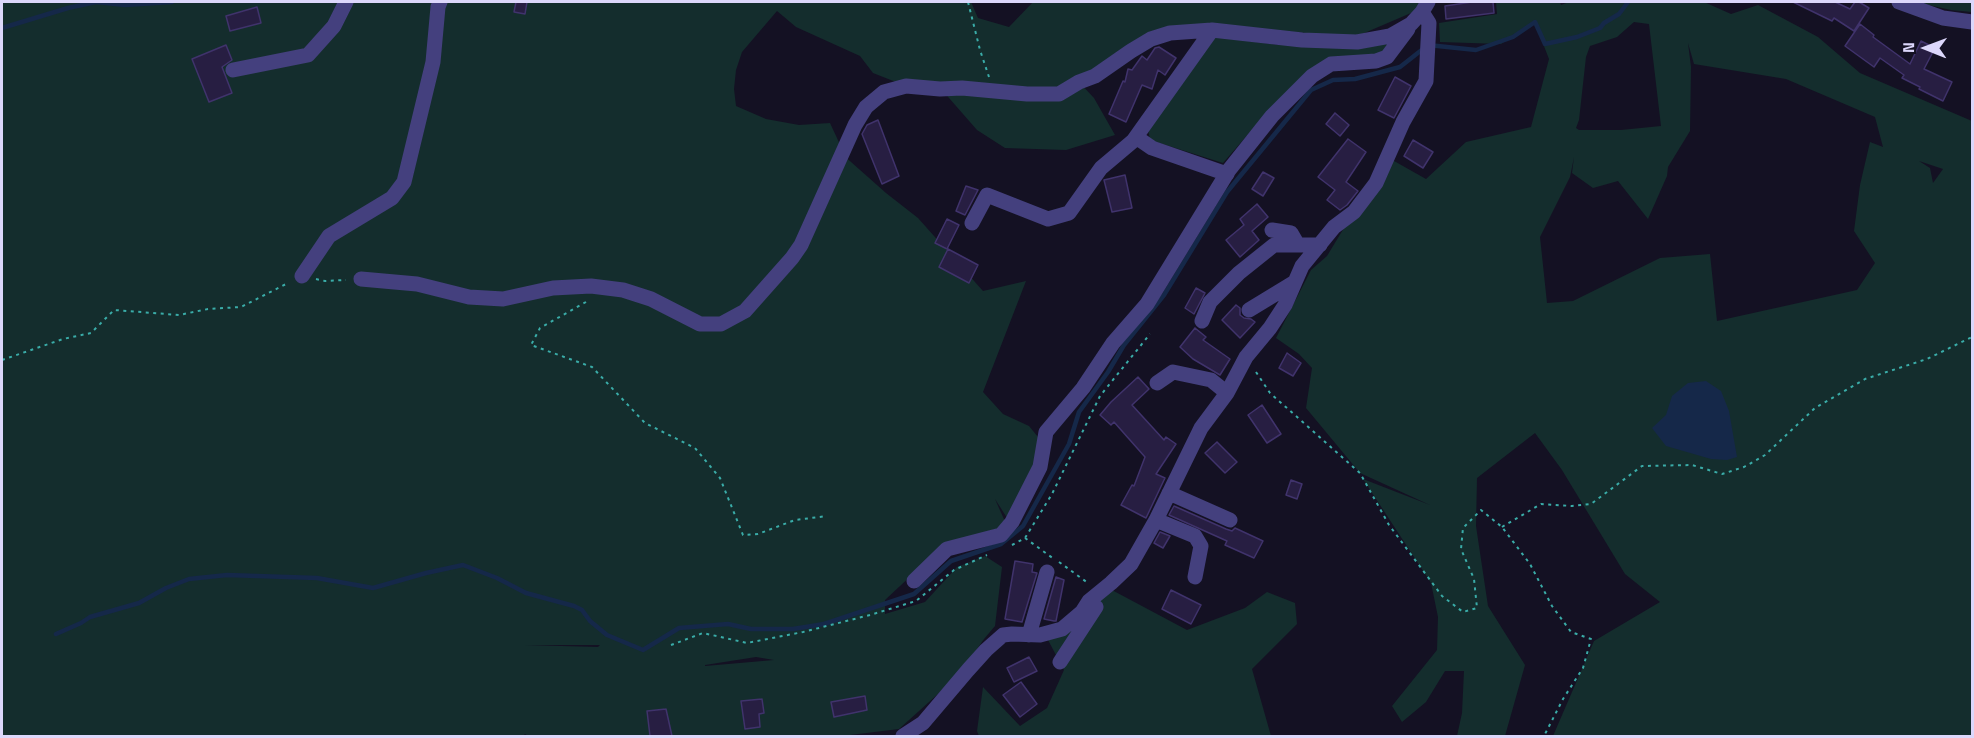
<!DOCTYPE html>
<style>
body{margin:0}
#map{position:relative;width:1974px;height:738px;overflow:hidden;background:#141123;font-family:"Titillium Web",sans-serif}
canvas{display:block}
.frame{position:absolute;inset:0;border:3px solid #dcd7fb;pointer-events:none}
.north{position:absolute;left:1896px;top:18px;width:60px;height:60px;-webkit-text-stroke:4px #141123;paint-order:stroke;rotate:271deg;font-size:16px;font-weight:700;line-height:24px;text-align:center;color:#dcd7fb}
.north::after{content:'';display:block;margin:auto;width:21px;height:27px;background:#dcd7fb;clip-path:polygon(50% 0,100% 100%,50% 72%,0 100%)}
</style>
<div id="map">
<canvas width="1974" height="738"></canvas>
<div class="frame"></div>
<div class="north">N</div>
</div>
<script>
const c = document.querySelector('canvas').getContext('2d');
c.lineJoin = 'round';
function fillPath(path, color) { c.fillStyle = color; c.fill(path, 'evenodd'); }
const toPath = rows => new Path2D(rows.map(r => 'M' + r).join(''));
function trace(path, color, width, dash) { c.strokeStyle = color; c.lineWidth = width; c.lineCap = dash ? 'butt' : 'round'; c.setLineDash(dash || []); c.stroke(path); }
const green = toPath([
 [2,2,971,2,978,18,1009,27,1033,2,1426,2,1425,7,1355,37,1195,24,1079,82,1094,98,1115,135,1066,150,1005,148,977,130,942,90,906,86,873,73,860,56,796,27,777,11,742,52,736,70,734,89,736,106,766,119,799,125,830,123,843,151,842,154,886,193,918,218,983,291,1026,281,983,392,1003,414,1029,426,1038,437,1038,462,1009,521,995,499,1007,526,945,544,885,600,885,614,925,602,957,567,985,556,1002,567,995,626,984,639,965,666,939,693,899,729,842,736,528,736,525,734,523,736,2,736],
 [525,645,600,645,598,647],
 [756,657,774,660,705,666,705,665],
 [1496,2,1560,2,1561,5,1569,2,1704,2,1731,14,1758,5,1818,37,1860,73,1972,121,1972,736,1553,736,1594,641,1660,602,1625,574,1562,470,1535,433,1477,478,1476,526,1488,606,1525,665,1505,736,1457,736,1462,713,1464,671,1445,671,1426,702,1402,722,1392,706,1437,650,1438,617,1431,583,1363,479,1430,505,1360,473,1306,408,1312,368,1299,354,1276,338,1311,270,1327,256,1387,157,1426,179,1466,142,1531,127,1549,59,1535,23,1501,44,1440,42,1439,23,1497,14],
 [1634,22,1649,24,1661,126,1621,130,1579,130,1576,128,1579,120,1586,57,1590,46,1617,37],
 [1688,43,1694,64,1786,79,1875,117,1883,147,1870,142,1860,185,1854,231,1875,263,1857,290,1717,321,1710,254,1660,258,1573,301,1547,303,1540,237,1570,177,1574,157,1572,173,1593,188,1618,181,1648,219,1667,176,1668,167,1690,131,1691,67],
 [1919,161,1943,169,1933,183,1930,168],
 [1915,2,1972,2,1972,12,1951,10],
 [1210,36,1279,45,1399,38,1376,61,1328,60,1263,117,1223,163,1150,140,1147,124],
 [1110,589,1187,630,1245,608,1267,592,1295,603,1297,624,1252,669,1271,736,979,736,977,731,983,687,1020,726,1047,708,1064,670,1048,640]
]);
const water = toPath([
 [1706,381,1721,391,1729,411,1737,457,1727,460,1711,459,1666,446,1652,428,1666,415,1672,396,1688,383]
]);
const stream = toPath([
 [2,28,68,8,96,2,125,5,172,2],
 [56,634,81,623,90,617,139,603,166,588,189,579,227,575,317,578,373,588,426,573,463,565,497,578,526,593,574,606,582,610,590,621,607,635,643,650,679,628,728,624,751,629,793,629,824,624,914,594,951,561,1001,544,1023,526,1069,444,1079,412,1108,372,1124,345,1164,295,1227,192,1311,90,1333,80,1355,79,1400,67,1428,45,1476,50,1513,37,1535,22,1545,44,1577,37,1600,28,1604,23,1619,14,1628,2]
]);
const building = toPath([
 [516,2,527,2,525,14,514,12,516,2],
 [1472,2,1493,2,1494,13,1446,19,1445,6,1472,2],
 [1793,2,1835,2,1850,9,1855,2,1859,2,1869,8,1854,31,1834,18,1832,21,1793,2],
 [257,7,261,23,230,31,226,16,257,7],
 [1860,24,1874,35,1873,37,1910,64,1921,41,1935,48,1924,69,1952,82,1943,101,1919,89,1920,87,1902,78,1904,75,1880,58,1874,67,1845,46,1860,24],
 [226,45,232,60,222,67,232,93,209,102,192,59,226,45],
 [1159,47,1176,58,1165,75,1158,70,1152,89,1142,85,1126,122,1109,114,1123,81,1125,82,1128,69,1132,70,1142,56,1147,60,1155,48,1159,47],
 [1395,77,1411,86,1394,118,1378,110,1395,77],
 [1335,113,1349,125,1340,136,1326,124,1335,113],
 [878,120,899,176,882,184,862,134,867,125,878,120],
 [1348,139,1366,152,1346,182,1358,191,1347,205,1340,210,1327,200,1335,190,1318,177,1348,139],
 [1413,140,1433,152,1423,168,1404,156,1413,140],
 [1263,172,1274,178,1263,196,1252,189,1263,172],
 [1125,175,1132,208,1112,212,1104,180,1125,175],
 [966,186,978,190,965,215,956,211,966,186],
 [1257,204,1268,217,1252,231,1259,240,1240,257,1226,240,1244,225,1240,219,1257,204],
 [947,219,959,225,947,249,935,243,947,219],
 [948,249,978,265,969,283,939,267,948,249],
 [1196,288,1205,293,1194,314,1185,308,1196,288],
 [1236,305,1240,308,1240,315,1244,318,1251,319,1255,322,1240,338,1222,320,1236,305],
 [1195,328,1206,337,1203,340,1230,359,1220,375,1193,359,1180,347,1195,328],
 [1287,353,1301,363,1293,376,1279,368,1287,353],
 [1138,377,1149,389,1132,405,1164,440,1166,437,1176,444,1156,474,1165,478,1146,518,1121,505,1132,485,1134,486,1145,457,1114,422,1111,425,1100,415,1111,402,1138,377],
 [1262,405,1281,434,1267,443,1248,415,1262,405],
 [1217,442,1237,462,1225,473,1205,453,1217,442],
 [1291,480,1302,484,1297,499,1286,495,1291,480],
 [1174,506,1226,529,1232,531,1235,528,1263,541,1254,558,1225,545,1227,541,1169,515,1174,506],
 [1160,532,1170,536,1163,548,1154,543,1160,532],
 [1015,561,1033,564,1032,572,1037,573,1022,622,1005,619,1015,561],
 [1056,577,1064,580,1056,621,1054,621,1044,619,1056,577],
 [1171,590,1201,605,1191,624,1162,609,1171,590],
 [1029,657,1037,671,1014,682,1007,668,1029,657],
 [1021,682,1037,704,1020,717,1003,695,1021,682],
 [865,696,867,710,834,717,831,702,865,696],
 [762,699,764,713,759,714,760,727,745,729,741,701,762,699],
 [666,709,672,736,650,736,647,711,666,709]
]);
const path = toPath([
 [968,2,980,50,989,77],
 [316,279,325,281,346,280],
 [586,302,540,328,531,345,592,367,645,423,695,448,720,478,743,535,758,534,795,520,827,516],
 [2,360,63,339,91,333,114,310,179,315,208,309,241,307,288,283],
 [1256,372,1270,393,1360,473,1389,525,1442,596,1463,612,1477,608,1474,579,1461,549,1463,528,1481,510,1502,527,1530,564,1552,606,1571,632,1591,639,1583,668,1563,699,1544,736],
 [1502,527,1541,504,1572,506,1591,504,1642,466,1692,465,1722,474,1744,467,1765,455,1815,408,1865,379,1927,359,1972,337],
 [1025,538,1054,559],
 [1012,545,1025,538,1052,494,1100,396,1150,334],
 [1059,562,1088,583],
 [671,645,703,633,747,643,803,632,870,615,916,601,954,570,987,555]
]);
const minor = toPath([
 [1899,2,1943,18,1972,22],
 [233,70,308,55,334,26,346,2],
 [1136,137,1152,148,1227,174],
 [972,223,987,195,1048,219,1069,213,1101,168,1133,141,1212,30],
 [1272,230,1291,233,1298,245],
 [302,276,329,236,392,198,404,182,433,62,438,7,440,2],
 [361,279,417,284,469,297,503,299,553,288,591,286,623,290,651,299,700,324,721,324,745,311,792,258,801,245,855,125,866,107,884,92,906,86,940,89,962,88,1027,94,1059,94,1079,82,1095,76,1131,51,1151,39,1170,33,1212,30,1302,40,1357,42,1390,36,1411,24,1422,12,1428,2],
 [1249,310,1295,282],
 [1202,321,1210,302,1239,273,1274,245,1320,245],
 [1157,383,1173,372,1211,380,1227,393],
 [1169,493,1230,520],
 [1156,520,1195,536,1201,546,1195,577],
 [914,581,947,549,1001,535,1012,522,1040,467,1046,432,1083,388,1113,343,1147,304,1229,170,1272,116,1312,76,1331,64,1376,61,1387,57,1408,29],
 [1029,635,1047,572],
 [1060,662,1096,607],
 [903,736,923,723,968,670,986,650,1003,635,1012,634,1040,635,1062,629,1082,612,1089,601,1111,583,1131,564,1156,520,1201,428,1227,393,1246,357,1270,328,1285,305,1302,266,1334,227,1354,212,1376,183,1403,122,1426,81,1429,23,1422,12]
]);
fillPath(green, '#142d2d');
fillPath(water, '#152849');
trace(stream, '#152849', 4.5);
fillPath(building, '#271e42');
trace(building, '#40336c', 1.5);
trace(path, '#3aaca8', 2, [3, 4.5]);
trace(minor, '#44407e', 15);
</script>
